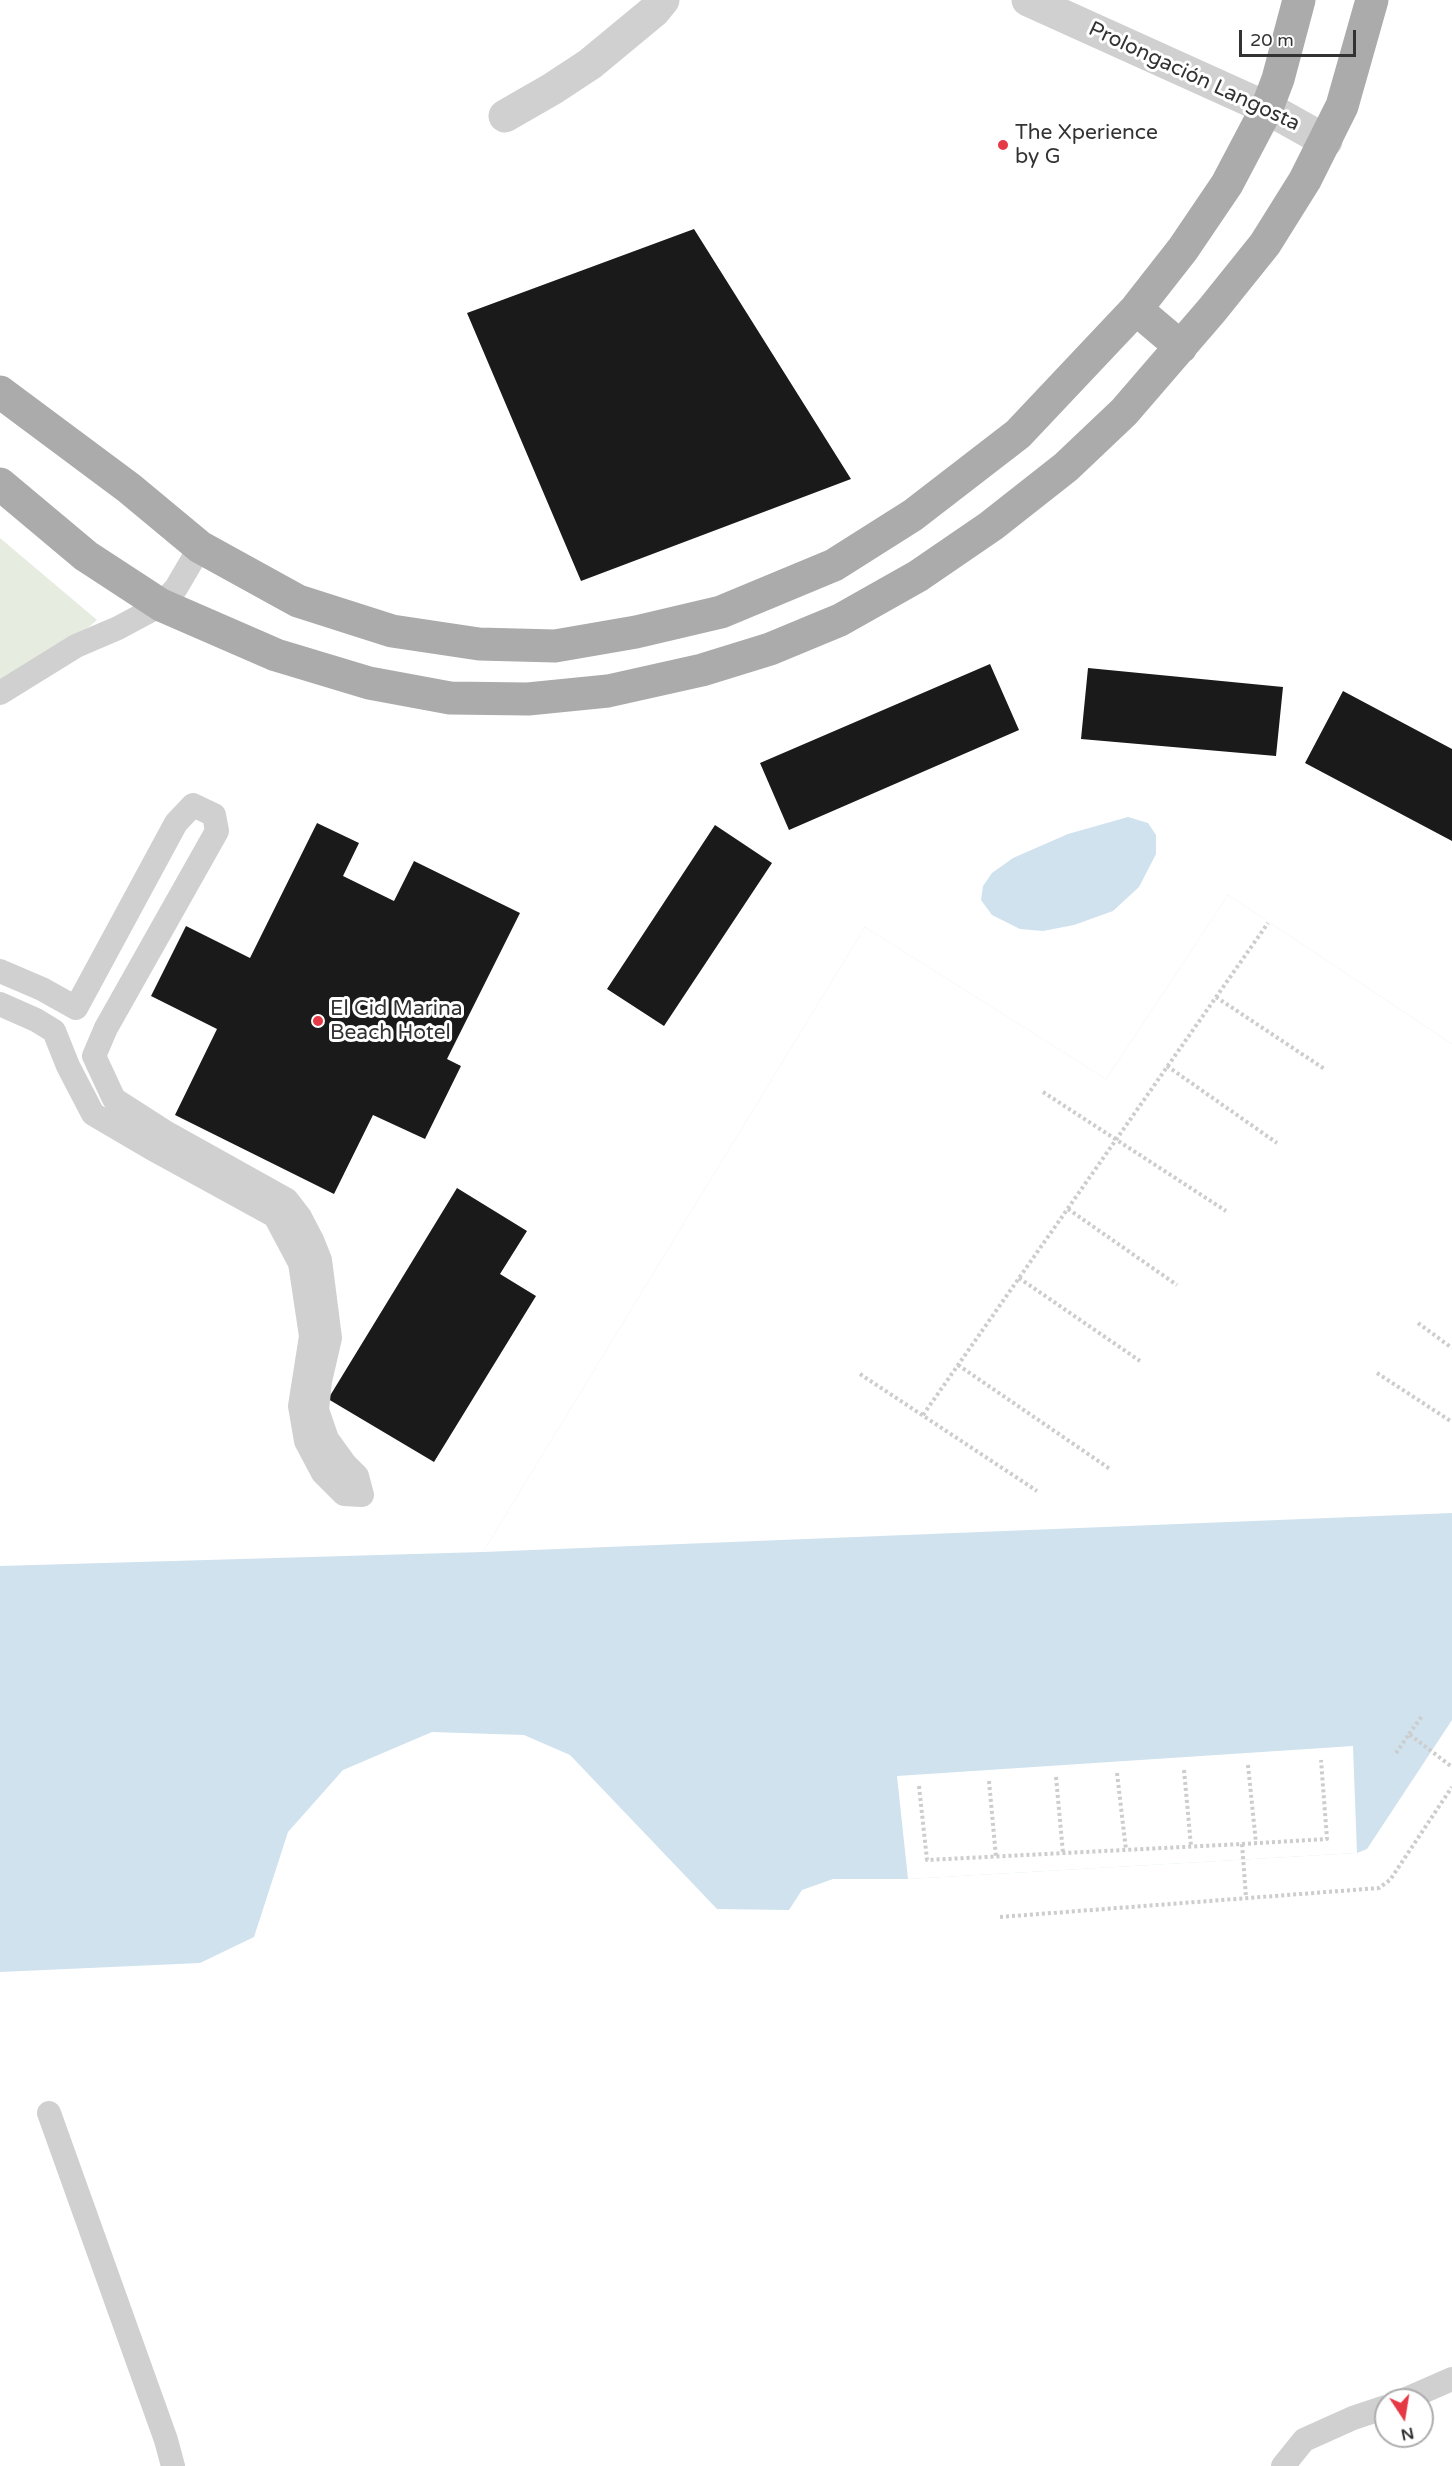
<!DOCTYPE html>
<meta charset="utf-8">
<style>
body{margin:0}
#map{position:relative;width:1452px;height:2466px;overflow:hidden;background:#fff;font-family:"Varela Round",sans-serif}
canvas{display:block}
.north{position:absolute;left:1374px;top:2388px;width:60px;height:60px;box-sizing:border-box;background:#fff;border:2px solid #adadad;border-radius:50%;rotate:168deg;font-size:16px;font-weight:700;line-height:24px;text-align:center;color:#333}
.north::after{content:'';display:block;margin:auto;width:21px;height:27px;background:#e63946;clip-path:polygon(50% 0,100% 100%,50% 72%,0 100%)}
.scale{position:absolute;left:1239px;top:30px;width:117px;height:27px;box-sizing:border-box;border:3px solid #333;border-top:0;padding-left:8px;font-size:18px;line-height:21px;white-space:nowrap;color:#333;-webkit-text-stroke:4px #fff;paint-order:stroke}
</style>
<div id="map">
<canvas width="1452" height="2466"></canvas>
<div class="north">N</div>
<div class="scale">20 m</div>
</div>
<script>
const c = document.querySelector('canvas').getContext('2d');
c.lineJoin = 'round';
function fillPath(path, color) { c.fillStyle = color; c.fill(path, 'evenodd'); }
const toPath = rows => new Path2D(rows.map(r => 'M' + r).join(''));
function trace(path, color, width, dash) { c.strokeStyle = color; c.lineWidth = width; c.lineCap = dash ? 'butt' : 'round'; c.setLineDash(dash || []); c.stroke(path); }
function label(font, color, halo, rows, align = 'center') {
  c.font = font + ' "Varela Round",sans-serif'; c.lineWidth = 6; c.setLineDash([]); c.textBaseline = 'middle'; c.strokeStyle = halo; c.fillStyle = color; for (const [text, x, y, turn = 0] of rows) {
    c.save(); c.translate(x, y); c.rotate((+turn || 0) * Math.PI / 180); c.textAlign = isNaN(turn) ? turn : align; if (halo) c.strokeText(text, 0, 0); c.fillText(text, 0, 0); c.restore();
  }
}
const green = toPath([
 [0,538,97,620,0,703]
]);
const water = toPath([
 [1128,817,1148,823,1156,835,1156,854,1139,887,1113,911,1074,925,1043,931,1020,929,992,915,981,900,983,886,992,873,1013,858,1068,834],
 [1228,895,1452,1044,1452,1720,1367,1849,1357,1853,908,1879,833,1879,802,1890,789,1910,717,1909,570,1755,524,1735,432,1732,343,1770,288,1832,254,1937,200,1963,0,1972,0,1566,483,1552,865,927,1106,1079]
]);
const pier = toPath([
 [1228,895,1452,1044,1452,1513,483,1552,865,927,1106,1079],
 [1353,1746,1357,1853,908,1879,897,1776]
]);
const building = toPath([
 [694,229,851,479,581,581,467,313],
 [990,664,1019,730,789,830,760,763],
 [1088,668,1283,687,1276,756,1081,739],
 [1343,691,1452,749,1452,841,1305,763],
 [317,823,359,843,343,876,394,901,414,861,520,913,447,1059,461,1066,425,1139,373,1115,334,1194,175,1115,217,1029,151,996,186,926,250,958],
 [715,825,772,863,664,1026,607,989],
 [457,1188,527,1231,500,1274,536,1296,434,1462,328,1399]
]);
const path = toPath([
 [1216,997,1326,1070],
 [1167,1066,1277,1143],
 [1043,1092,1226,1211],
 [1068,1209,1177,1285],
 [1019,1278,1140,1361],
 [1418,1323,1452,1348],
 [958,1365,1110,1469],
 [1377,1373,1452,1422],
 [860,1374,1037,1491],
 [923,1415,1268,923],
 [1409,1734,1422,1716],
 [1396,1753,1409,1734,1452,1767],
 [1248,1765,1256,1843],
 [1184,1770,1191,1846],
 [1117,1773,1126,1850],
 [1056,1777,1063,1853],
 [989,1781,996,1857],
 [919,1786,927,1860,1242,1844,1246,1897],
 [1242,1844,1327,1839,1321,1760],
 [1000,1917,1379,1888,1390,1880,1452,1787]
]);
const service = toPath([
 [0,693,76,646,118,628,161,605,176,588,200,547],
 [0,971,42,989,76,1008,176,823,193,805,214,815,217,831,106,1028,94,1056,114,1099,167,1133,287,1200,300,1217,312,1240,320,1260,330,1338,320,1381,317,1410,327,1439,345,1464,357,1476,362,1495,344,1494,323,1473,306,1441,300,1406,311,1336,300,1263,275,1216,151,1148,93,1114,68,1066,54,1031,36,1020,0,1004],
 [49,2113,166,2440,173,2466],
 [1404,2400,1452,2379],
 [1283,2466,1304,2440,1353,2418,1386,2407]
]);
const minor = toPath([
 [1028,0,1267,108,1326,141],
 [505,116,552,89,590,64,654,11,663,0]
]);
const primary = toPath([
 [1136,309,1181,347],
 [0,392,129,488,200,547,298,601,392,631,479,644,555,646,636,632,721,612,834,565,913,515,1018,434,1136,309,1183,249,1227,184,1267,108,1278,79,1299,0],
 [0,484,86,556,161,605,276,655,369,683,450,698,528,699,608,691,702,670,770,649,840,620,918,576,991,526,1066,467,1124,412,1212,310,1265,244,1305,180,1342,106,1372,0]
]);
const markers = [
 [1003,145,6,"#e63946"],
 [318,1021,6,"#e63946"]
];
const streetNames = [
 ["Prolongación Langosta",1194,77,25]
];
const poiNames = [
 ["The Xperience",1015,133],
 ["by G",1015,157],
 ["El Cid Marina",330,1009],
 ["Beach Hotel",330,1033]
];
fillPath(green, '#e6ecdf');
fillPath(water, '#cfe2ee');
fillPath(pier, '#fff');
fillPath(building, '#1a1a1a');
trace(path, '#cdcdcd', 4, [3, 3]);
trace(service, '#d0d0d0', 24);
trace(minor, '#d0d0d0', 33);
trace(primary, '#ababab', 33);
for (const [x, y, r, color] of markers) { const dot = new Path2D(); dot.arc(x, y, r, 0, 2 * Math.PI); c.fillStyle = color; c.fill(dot); trace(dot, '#fff', 2); }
label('21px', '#333', '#fff', streetNames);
label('21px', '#333', '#fff', poiNames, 'left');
</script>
